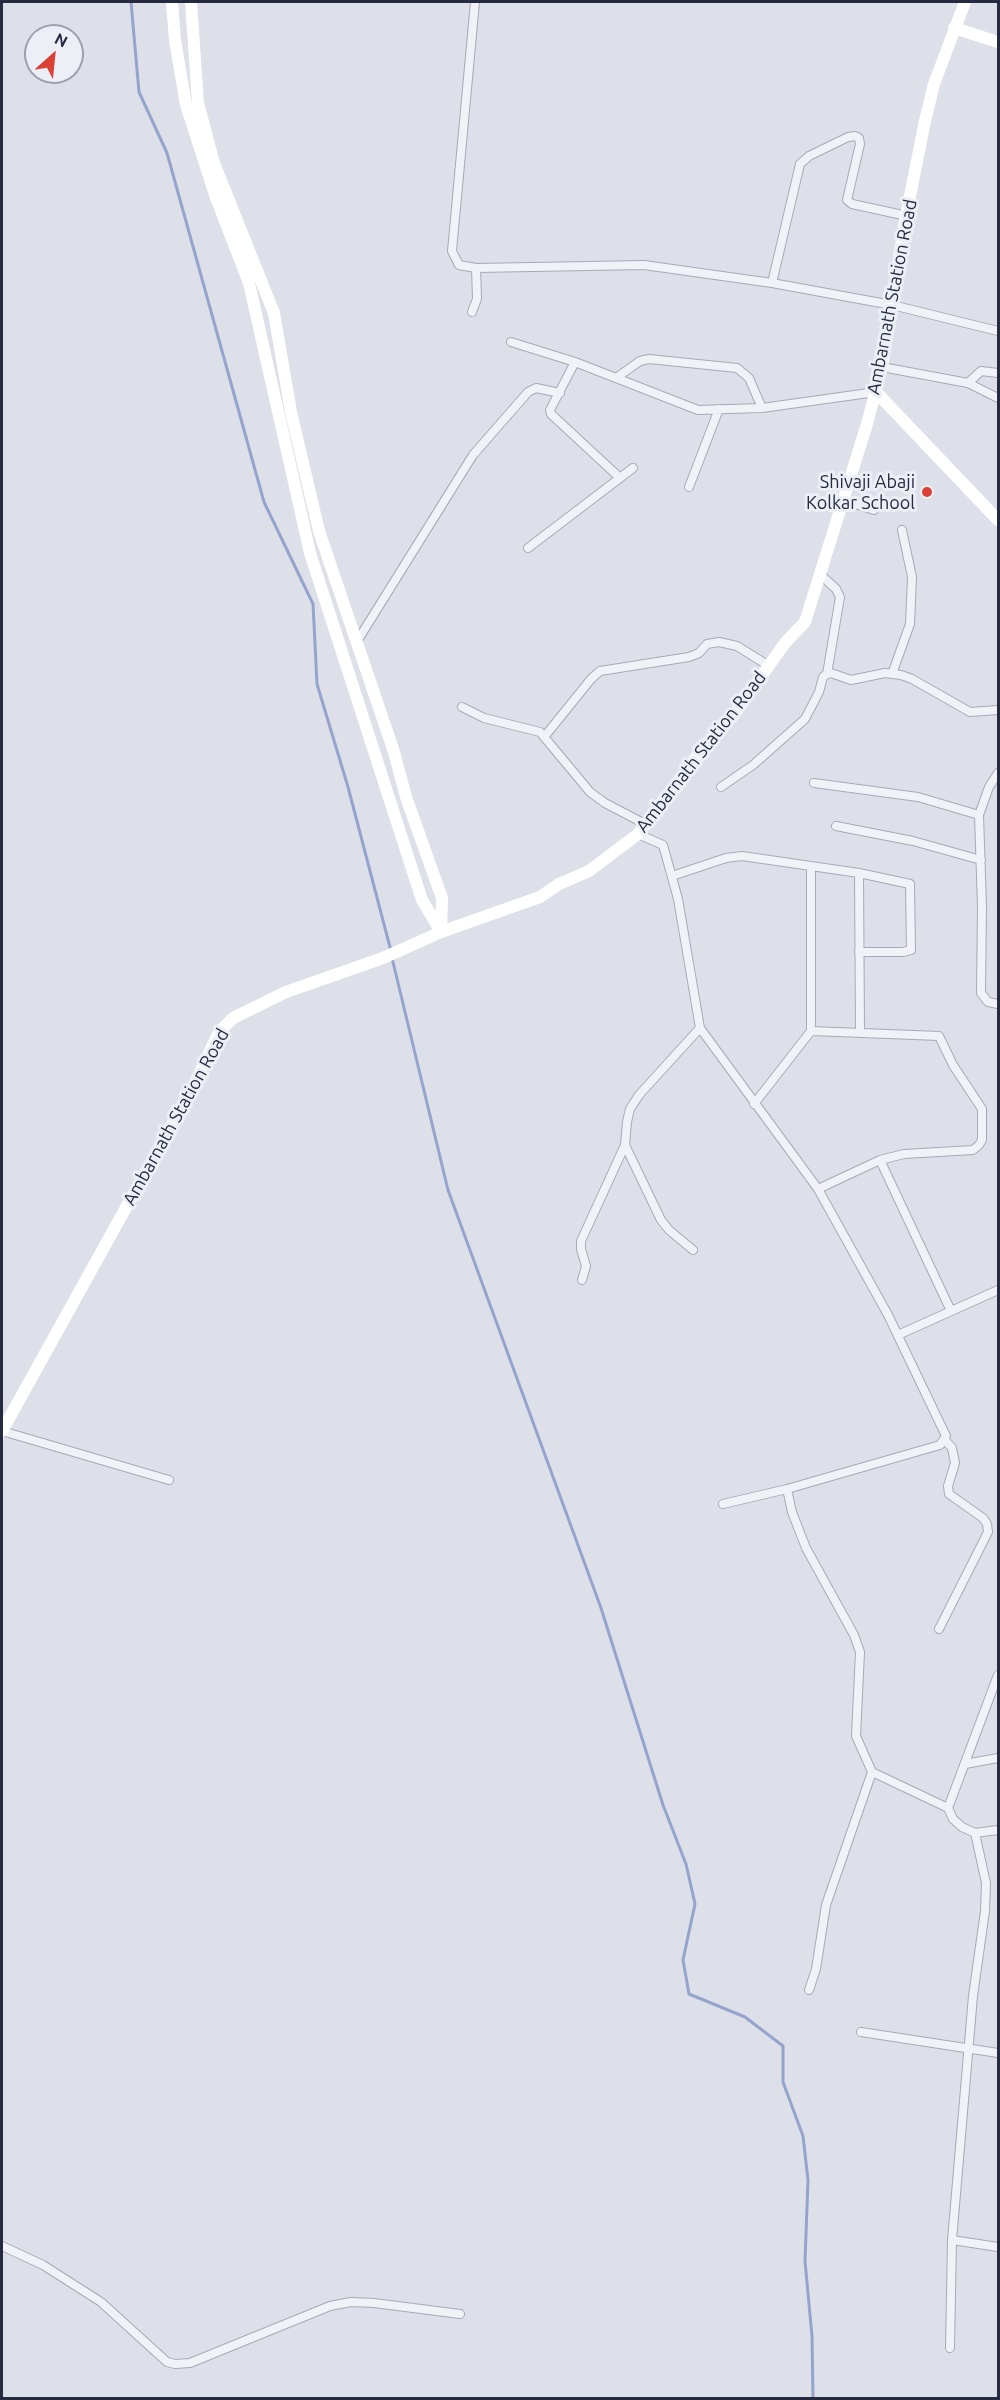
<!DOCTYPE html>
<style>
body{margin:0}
#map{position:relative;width:1000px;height:2400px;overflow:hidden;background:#dee0e9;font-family:Ubuntu,sans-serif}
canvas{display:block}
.frame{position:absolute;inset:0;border:3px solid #252a41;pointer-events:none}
.north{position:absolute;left:24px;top:24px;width:60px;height:60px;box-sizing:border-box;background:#edeff6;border:2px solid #9da0ae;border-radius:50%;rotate:27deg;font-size:16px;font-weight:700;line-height:24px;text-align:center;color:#252a41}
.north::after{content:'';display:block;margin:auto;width:21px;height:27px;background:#db4036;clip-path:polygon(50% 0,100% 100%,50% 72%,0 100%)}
</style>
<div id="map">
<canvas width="1000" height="2400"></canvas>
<div class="frame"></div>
<div class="north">N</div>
</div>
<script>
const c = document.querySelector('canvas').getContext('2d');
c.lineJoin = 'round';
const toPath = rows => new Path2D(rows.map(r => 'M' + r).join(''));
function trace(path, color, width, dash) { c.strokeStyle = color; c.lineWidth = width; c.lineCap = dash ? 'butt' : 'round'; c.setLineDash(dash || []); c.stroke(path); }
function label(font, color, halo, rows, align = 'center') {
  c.font = font + ' Ubuntu,sans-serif'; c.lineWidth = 6; c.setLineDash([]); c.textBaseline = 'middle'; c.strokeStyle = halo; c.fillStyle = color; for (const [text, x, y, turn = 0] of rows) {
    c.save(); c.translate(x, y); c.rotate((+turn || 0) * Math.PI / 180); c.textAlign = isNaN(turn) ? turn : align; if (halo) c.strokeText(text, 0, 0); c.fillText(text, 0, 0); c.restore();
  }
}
const stream = toPath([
 [131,2,139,92,167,153,264,502,313,604,317,684,348,787,391,951],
 [392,958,448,1190,601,1608,663,1805,686,1864,695,1904,683,1960,689,1994,745,2017,783,2046,783,2082,803,2136,808,2180,805,2261,812,2336,813,2398]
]);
const street = toPath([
 [475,2,452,251,459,265,476,268,644,265,772,283,892,305,998,331],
 [772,283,800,164,809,156,848,137,855,136,859,138,860,144,847,200,852,204,907,216],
 [472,312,477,299,476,268],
 [511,342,575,362,698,410,762,408,876,392],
 [575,362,550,410,551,414,620,478],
 [882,367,968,383,998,398],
 [616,378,640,361,649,359,737,368,749,378,762,408],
 [968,383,981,371,998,373],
 [689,487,719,409],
 [843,500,874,510],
 [528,548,633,468],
 [821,575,836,589,840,597,827,674],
 [356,643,473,455,528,392,536,388,560,393],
 [892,674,910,624,912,577,902,530],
 [462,707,484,718,540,732,590,792,605,803,645,824],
 [545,736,591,679,600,671,689,657,699,653,707,644,719,642,737,646,769,666],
 [814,783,918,797,979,815,982,907,981,993,988,1002,998,1004],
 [721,787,753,765,805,719,819,692,823,677,827,674,831,673,851,680,885,673,901,675,912,679,970,712,998,710],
 [979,815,989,787,998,773],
 [836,826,913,841,981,860],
 [638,834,663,845,678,899,700,1028,818,1189,888,1315,946,1436,940,1445,787,1489,723,1504],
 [811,866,811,1031],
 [859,873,860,1032],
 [672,876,726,858,742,856,859,873,910,884,911,950,903,952,859,952],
 [754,1104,811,1031,939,1036,953,1065,982,1109,982,1140,979,1145,973,1150,904,1154,880,1160,818,1189],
 [625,1145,661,1220,669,1230,693,1250],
 [880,1160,951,1311],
 [582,1280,586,1266,581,1249,581,1241,625,1145,627,1122,630,1109,639,1095,700,1028],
 [898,1335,998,1290],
 [2,1431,169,1480],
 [787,1489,792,1512,806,1548,854,1635,860,1652,856,1736,872,1772,948,1808],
 [939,1629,988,1532,987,1524,983,1518,949,1494,948,1486,955,1463,952,1448,945,1440],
 [998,1675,948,1808,953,1819,962,1827,975,1833,998,1830],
 [965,1764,998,1758],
 [809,1990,816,1969,826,1905,872,1772],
 [861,2032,998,2053],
 [952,2240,998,2247],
 [2,2246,43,2265,101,2302,167,2362,175,2364,190,2363,330,2306,351,2302,374,2303,460,2314],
 [950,2348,952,2240,973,1996,985,1911,986,1883,975,1833]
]);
const secondary = toPath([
 [172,2,175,40,186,105,215,195,249,283,310,553,422,900,441,932],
 [191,2,198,103,214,163,274,313,291,412,319,531,394,752,406,797,442,898,441,931],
 [954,28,998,42],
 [876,392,998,520],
 [2,1431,194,1085,219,1032,233,1018,286,992,383,958,441,932,540,897,559,884,589,871,638,834,706,744,733,716,785,643,805,622,867,424,882,367,905,221,925,121,934,84,965,2]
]);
const markers = [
 [927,492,6,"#db4036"]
];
const streetNames = [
 ["Ambarnath Station Road",892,297,-79],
 ["Ambarnath Station Road",701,752,-52],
 ["Ambarnath Station Road",176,1117,-61]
];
const poiNames = [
 ["Shivaji Abaji",915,482],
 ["Kolkar School",915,503]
];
trace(stream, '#95a4cd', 3);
trace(street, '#a6a9b7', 10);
trace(street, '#f1f2f7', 8);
trace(secondary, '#fff', 12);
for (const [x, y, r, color] of markers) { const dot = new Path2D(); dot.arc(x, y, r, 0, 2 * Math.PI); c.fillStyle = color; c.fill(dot); trace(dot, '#edeff6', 2); }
label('18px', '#252a41', '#edeff6', streetNames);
label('18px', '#252a41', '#edeff6', poiNames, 'right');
</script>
